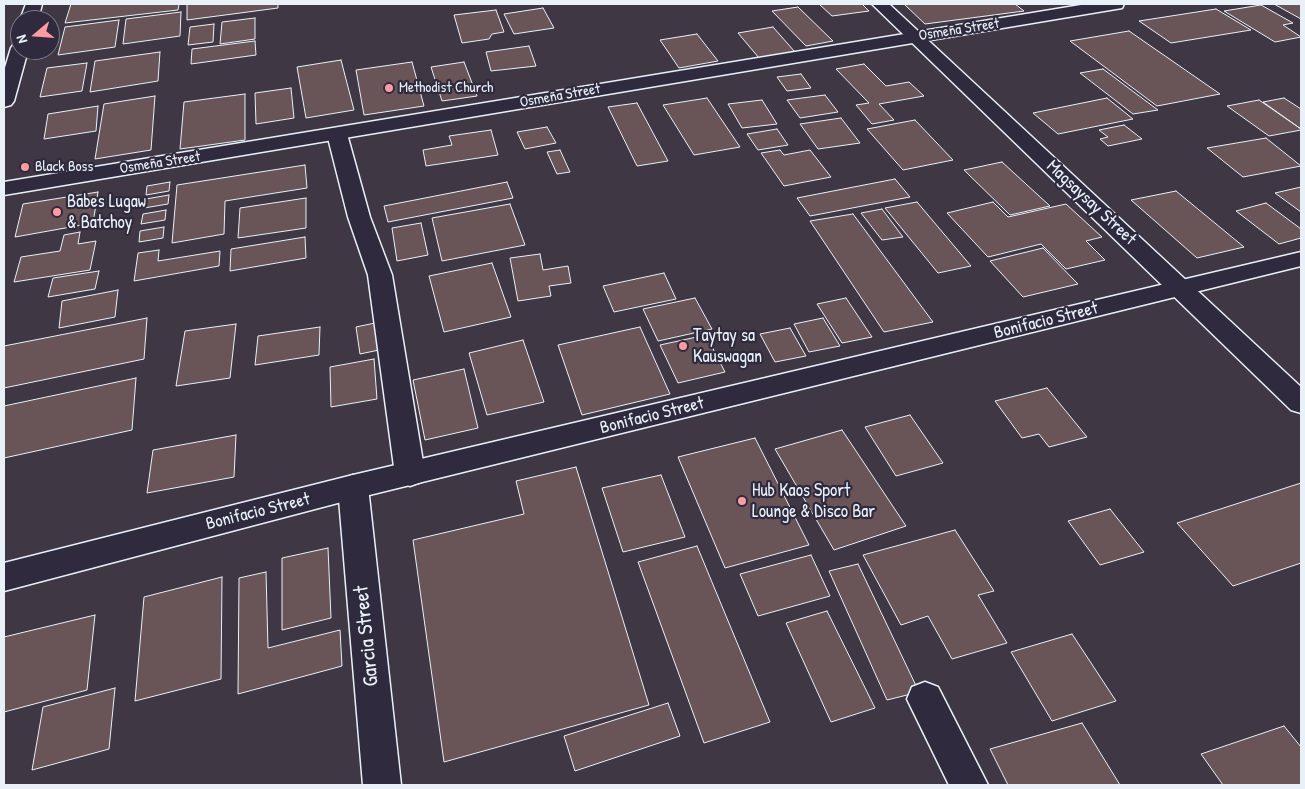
<!DOCTYPE html>
<meta charset="utf-8">
<style>
body{margin:0}
#map{position:relative;width:1305px;height:789px;overflow:hidden;background:#403745;font-family:"Patrick Hand",sans-serif}
canvas{display:block}
.frame{position:absolute;inset:0;border:5px solid #e8f1f8;pointer-events:none}
.north{position:absolute;left:10px;top:10px;width:50px;height:50px;box-sizing:border-box;background:#2f2a3d;border:1px solid #797a88;border-radius:50%;rotate:252deg;font-size:14px;font-weight:700;line-height:20px;text-align:center;color:#e8f1f8}
.north::after{content:'';display:block;margin:auto;width:18px;height:22px;background:#ff9aa2;clip-path:polygon(50% 0,100% 100%,50% 72%,0 100%)}
</style>
<div id="map">
<canvas width="1305" height="789"></canvas>
<div class="frame"></div>
<div class="north">N</div>
</div>
<script>
const c = document.querySelector('canvas').getContext('2d');
c.lineJoin = 'round';
function fillPath(path, color) { c.fillStyle = color; c.fill(path, 'evenodd'); }
const toPath = rows => new Path2D(rows.map(r => 'M' + r).join(''));
function trace(path, color, width, dash) { c.strokeStyle = color; c.lineWidth = width; c.lineCap = dash ? 'butt' : 'round'; c.setLineDash(dash || []); c.stroke(path); }
function label(font, color, halo, rows, align = 'center') {
  c.font = font + ' "Patrick Hand",sans-serif'; c.lineWidth = 4.5; c.setLineDash([]); c.textBaseline = 'middle'; c.strokeStyle = halo; c.fillStyle = color; for (const [text, x, y, turn = 0] of rows) {
    c.save(); c.translate(x, y); c.rotate((+turn || 0) * Math.PI / 180); c.textAlign = isNaN(turn) ? turn : align; if (halo) c.strokeText(text, 0, 0); c.fillText(text, 0, 0); c.restore();
  }
}
const building = toPath([
 [71,4,179,4,178,10,65,23,71,4],
 [187,4,278,4,278,8,187,20,187,4],
 [819,4,862,4,869,11,832,16,819,4],
 [904,4,1015,4,1024,11,925,24,904,4],
 [1274,4,1301,4,1301,19,1274,4],
 [1261,5,1293,23,1283,25,1301,37,1275,42,1224,11,1261,5],
 [798,7,833,41,806,46,772,11,798,7],
 [543,8,554,28,514,34,504,14,543,8],
 [1216,9,1251,30,1171,43,1139,21,1216,9],
 [496,10,504,32,492,34,489,39,462,43,454,15,496,10],
 [181,12,180,36,123,44,126,19,181,12],
 [255,18,255,39,220,44,222,22,255,18],
 [119,20,115,47,58,55,65,27,119,20],
 [214,24,213,42,188,45,190,27,214,24],
 [773,27,795,52,759,58,738,33,773,27],
 [1129,31,1220,94,1157,106,1070,41,1129,31],
 [697,34,718,61,679,68,660,40,697,34],
 [255,41,256,55,191,64,192,49,255,41],
 [529,46,536,66,491,71,486,52,529,46],
 [160,52,158,81,90,92,95,61,160,52],
 [341,60,354,110,306,118,297,67,341,60],
 [412,62,424,106,364,115,356,70,412,62],
 [464,62,477,96,442,101,431,67,464,62],
 [87,63,82,91,40,97,47,68,87,63],
 [864,64,886,86,909,82,924,96,879,104,894,120,872,124,856,105,869,103,836,69,864,64],
 [1103,69,1158,110,1133,114,1080,73,1103,69],
 [801,74,811,88,787,91,777,77,801,74],
 [291,88,294,118,256,124,255,93,291,88],
 [245,94,245,140,180,149,184,102,245,94],
 [825,95,838,112,800,118,787,100,825,95],
 [155,96,151,150,95,159,104,104,155,96],
 [707,98,740,147,694,155,663,105,707,98],
 [1107,98,1133,119,1058,134,1033,113,1107,98],
 [1284,98,1301,109,1301,129,1263,102,1284,98],
 [762,100,777,124,742,128,728,104,762,100],
 [1259,100,1301,129,1301,130,1269,136,1227,106,1259,100],
 [637,103,668,161,637,166,608,107,637,103],
 [98,106,96,131,44,139,48,114,98,106],
 [841,118,860,143,818,149,800,124,841,118],
 [915,120,953,160,903,170,867,129,915,120],
 [1124,125,1142,139,1108,146,1100,139,1108,137,1099,130,1124,125],
 [547,127,556,143,525,149,517,132,547,127],
 [777,129,788,145,758,150,747,134,777,129],
 [491,130,498,155,426,166,423,150,452,145,449,136,491,130],
 [1266,138,1301,166,1243,177,1207,148,1266,138],
 [560,150,570,172,557,174,547,152,560,150],
 [780,150,784,155,810,150,831,177,784,186,761,153,780,150],
 [1002,162,1050,206,1010,215,964,170,1002,162],
 [305,165,307,188,225,201,224,234,172,243,177,185,305,165],
 [895,179,910,197,810,216,797,198,895,179],
 [170,182,169,191,146,195,147,186,170,182],
 [507,182,513,198,388,222,384,206,507,182],
 [1301,187,1301,212,1275,193,1301,187],
 [1176,191,1244,247,1197,258,1131,200,1176,191],
 [98,192,93,223,15,237,23,204,98,192],
 [169,195,168,204,144,208,146,199,169,195],
 [306,198,306,228,238,238,240,208,306,198],
 [917,202,971,266,938,273,885,208,917,202],
 [993,202,1008,217,1066,204,1102,237,1086,241,1105,260,1066,269,1041,244,988,257,947,213,993,202],
 [1266,203,1301,229,1301,238,1279,244,1236,211,1266,203],
 [510,204,525,245,442,261,432,218,510,204],
 [882,209,903,237,882,240,861,213,882,209],
 [166,210,165,220,141,224,143,214,166,210],
 [853,214,933,322,884,332,810,221,853,214],
 [421,223,428,255,397,261,392,228,421,223],
 [164,227,163,238,139,242,140,231,164,227],
 [80,232,78,244,96,241,90,270,14,282,21,257,60,251,64,235,80,232],
 [305,237,306,258,230,271,231,249,305,237],
 [1043,248,1078,284,1023,297,990,261,1043,248],
 [159,250,158,261,220,251,219,266,134,281,138,253,159,250],
 [540,254,543,270,568,266,571,283,549,286,551,296,518,301,510,258,540,254],
 [492,263,511,317,444,332,429,276,492,263],
 [99,271,95,289,48,297,53,278,99,271],
 [664,273,676,299,614,312,603,286,664,273],
 [118,290,115,317,59,328,62,301,118,290],
 [695,298,712,329,658,341,643,309,695,298],
 [846,298,872,337,842,343,817,304,846,298],
 [147,318,144,359,4,388,4,346,147,318],
 [823,318,840,346,809,352,794,324,823,318],
 [375,323,379,350,360,354,356,327,375,323],
 [236,324,230,378,176,386,185,331,236,324],
 [320,327,319,355,255,365,258,336,320,327],
 [640,327,670,394,582,415,558,345,640,327],
 [790,328,806,356,775,362,760,334,790,328],
 [706,335,725,372,678,383,660,345,706,335],
 [523,340,544,402,487,415,469,353,523,340],
 [374,359,377,399,331,407,330,367,374,359],
 [464,369,478,428,425,440,413,380,464,369],
 [136,378,132,430,4,458,4,406,136,378],
 [1047,388,1087,437,1049,447,1039,434,1022,438,995,401,1047,388],
 [910,415,943,463,896,476,865,427,910,415],
 [842,430,906,526,834,550,775,449,842,430],
 [236,435,234,477,147,493,153,450,236,435],
 [755,438,809,545,725,568,678,457,755,438],
 [576,467,649,705,444,762,413,540,524,514,516,481,576,467],
 [661,475,685,537,623,552,602,488,661,475],
 [1301,483,1301,563,1233,586,1177,523,1301,483],
 [1110,509,1144,552,1100,565,1068,521,1110,509],
 [955,530,994,591,978,595,1007,643,952,659,928,616,901,625,863,555,955,530],
 [697,546,770,722,704,743,638,562,697,546],
 [328,548,331,618,282,630,282,558,328,548],
 [811,555,830,596,758,616,740,574,811,555],
 [858,564,919,692,887,700,829,571,858,564],
 [266,572,268,648,340,630,342,666,238,694,239,578,266,572],
 [222,577,221,679,135,701,144,597,222,577],
 [827,611,875,708,831,722,786,623,827,611],
 [95,615,87,690,4,712,4,637,95,615],
 [1072,634,1116,701,1052,721,1011,652,1072,634],
 [115,688,109,749,32,770,43,707,115,688],
 [668,703,680,736,575,771,564,736,668,703],
 [1082,723,1120,785,1008,785,990,749,1082,723],
 [1284,726,1301,747,1301,785,1223,785,1201,754,1284,726]
]);
const street = toPath([
 [872,4,889,4,1301,387,1301,413,1291,410,872,4],
 [337,128,344,130,347,134,370,217,392,275,425,474,421,482,410,486,399,482,395,474,368,275,348,217,327,134,330,130,337,128],
 [353,475,364,479,368,487,401,785,363,785,338,487,342,479,353,475],
 [925,682,938,687,988,785,949,785,907,699,912,687,925,682]
]);
const secondary = toPath([
 [26,4,42,4,38,20,20,20,26,4],
 [1087,4,1124,4,1122,8,1116,9,4,195,4,182,1087,4],
 [20,43,20,50,28,50,14,101,11,105,4,107,4,71,11,48,14,44,20,43],
 [1301,252,1301,266,353,499,4,591,4,563,353,475,1301,252]
]);
const markers = [
 [389,88,5,"#ff9aa2"],
 [25,167,5,"#ff9aa2"],
 [57,212,5,"#ff9aa2"],
 [683,346,5,"#ff9aa2"],
 [742,501,5,"#ff9aa2"]
];
const farStreetnames = [
 ["Osmeña Street",959,30,-9],
 ["Osmeña Street",560,96,-10],
 ["Osmeña Street",160,163,-9]
];
const farPoinames = [
 ["Methodist Church",399,88],
 ["Black Boss",35,167]
];
const poiNames = [
 ["Babes Lugaw",67,202],
 ["& Batchoy",67,223],
 ["Taytay sa",693,336],
 ["Kauswagan",693,357],
 ["Hub Kaos Sport",752,491],
 ["Lounge & Disco Bar",752,512]
];
const streetNames = [
 ["Magsaysay Street",1091,203,43],
 ["Bonifacio Street",1046,321,-14],
 ["Bonifacio Street",652,416,-14],
 ["Bonifacio Street",258,512,-14]
];
const nearStreetnames = [
 ["Garcia Street",367,636,-96]
];
fillPath(building, '#695558');
trace(building, '#e8f1f8', 1);
trace(street, '#e8f1f8', 3);
trace(secondary, '#e8f1f8', 3);
fillPath(street, '#2f2a3d');
fillPath(secondary, '#2f2a3d');
for (const [x, y, r, color] of markers) { const dot = new Path2D(); dot.arc(x, y, r, 0, 2 * Math.PI); c.fillStyle = color; c.fill(dot); trace(dot, '#2f2a3d', 2); }
label('15px', '#e8f1f8', '#2f2a3d', farStreetnames);
label('15px', '#e8f1f8', '#2f2a3d', farPoinames, 'left');
label('18px', '#e8f1f8', '#2f2a3d', poiNames, 'left');
label('18px', '#e8f1f8', '#2f2a3d', streetNames);
label('21px', '#e8f1f8', '#2f2a3d', nearStreetnames);
</script>
